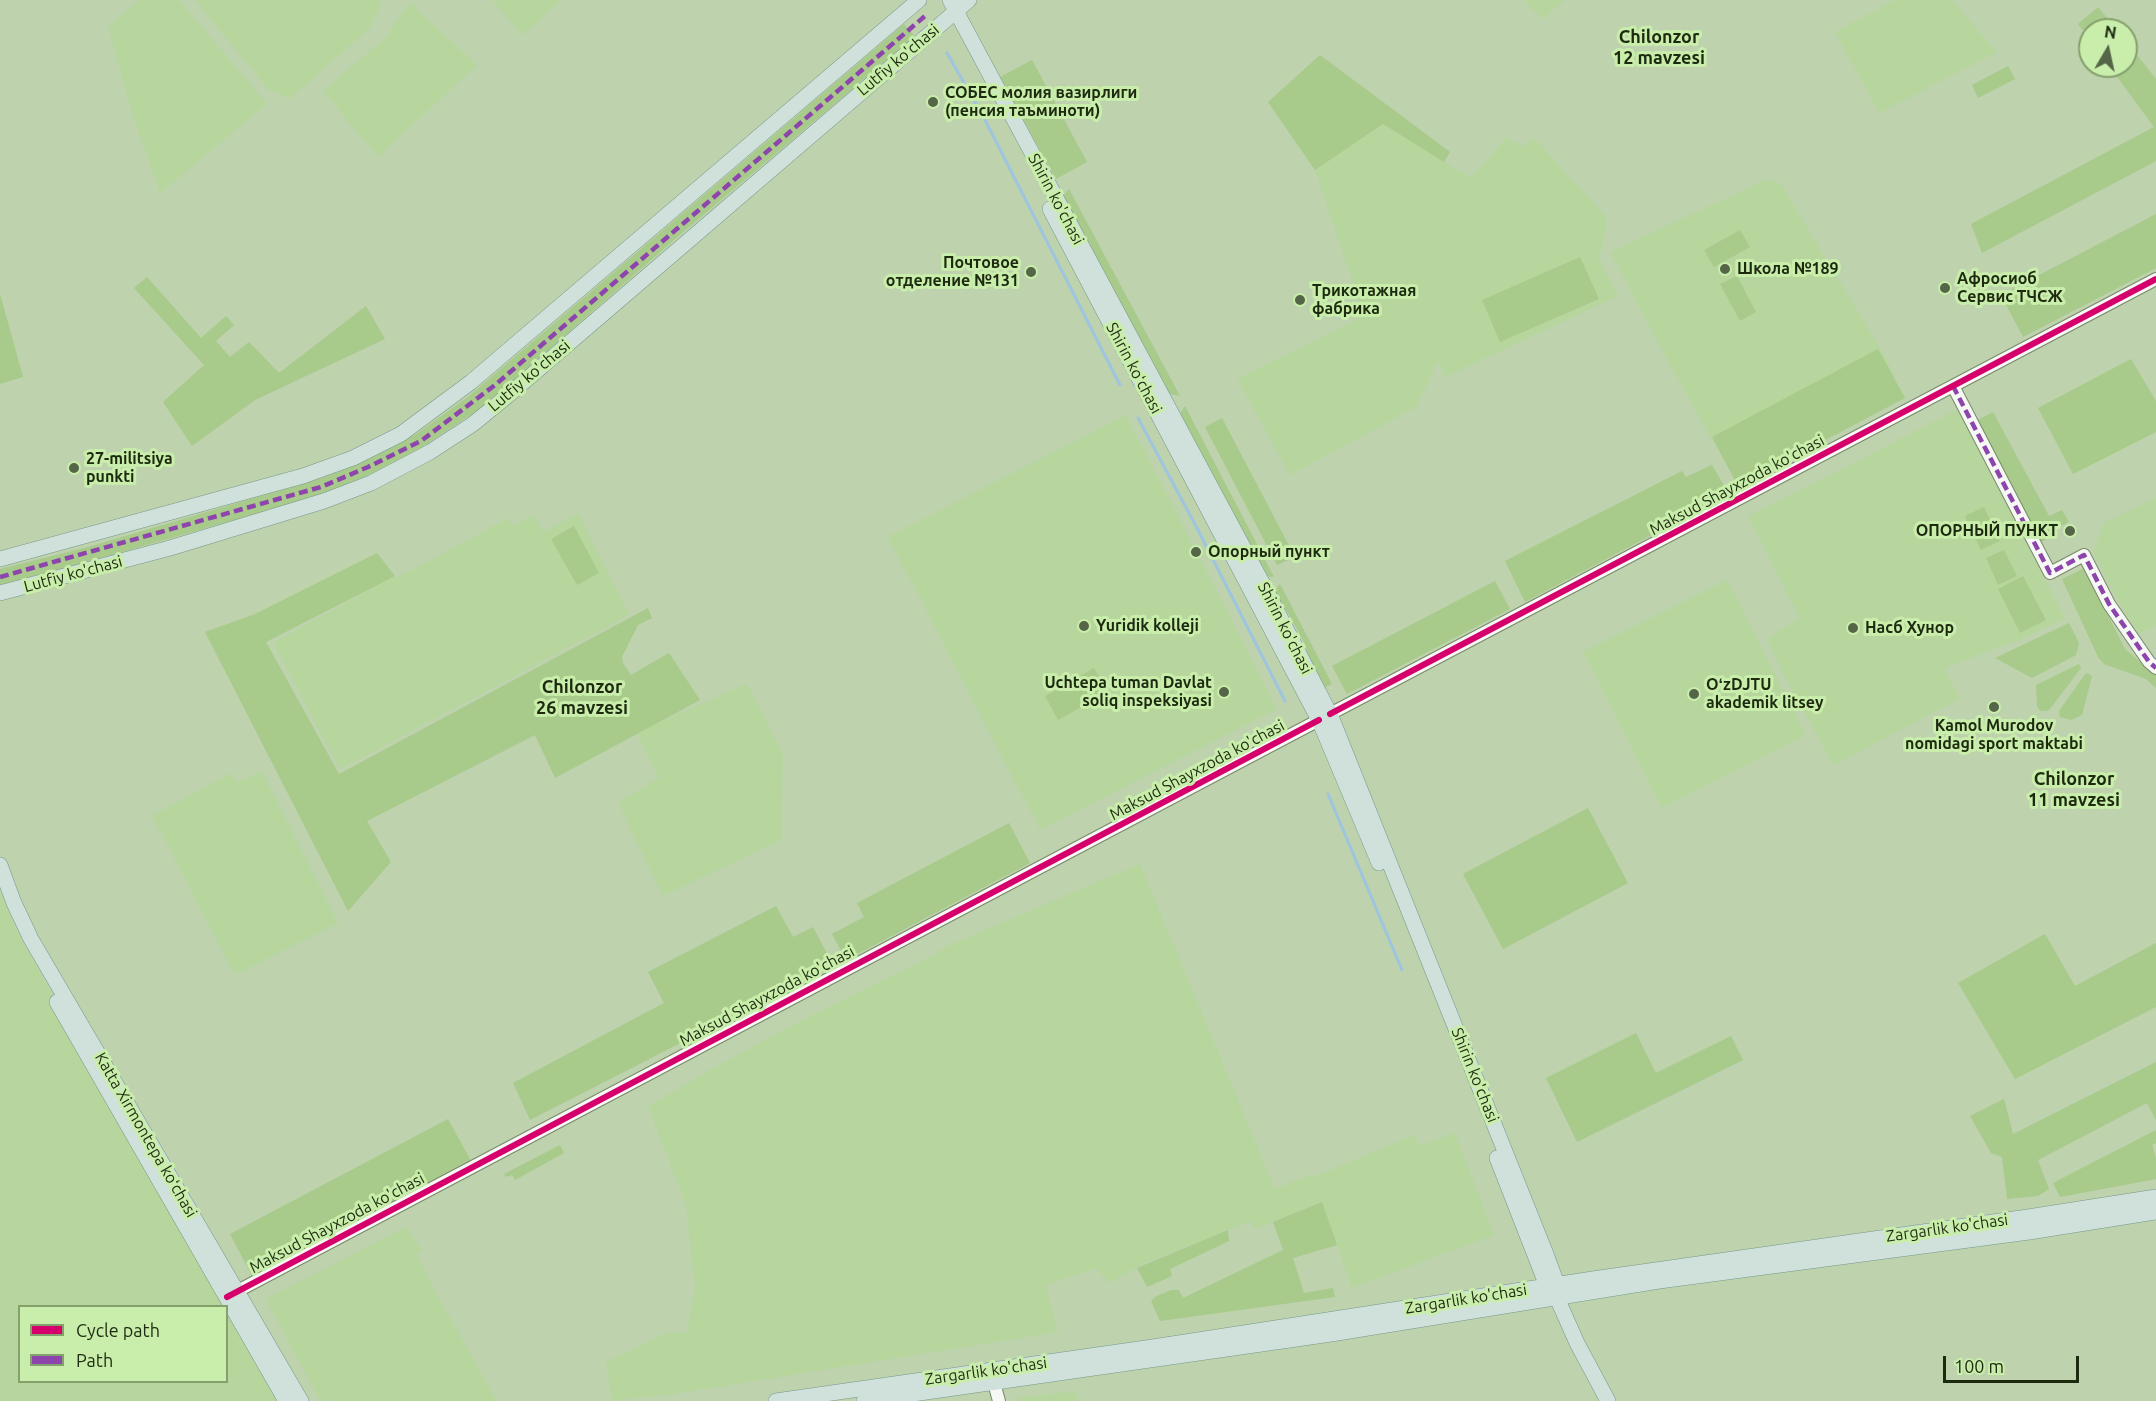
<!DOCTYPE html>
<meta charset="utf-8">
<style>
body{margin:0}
#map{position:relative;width:2156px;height:1401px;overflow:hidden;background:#bdd2ad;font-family:Ubuntu,sans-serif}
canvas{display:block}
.legend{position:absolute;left:18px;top:1305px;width:210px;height:78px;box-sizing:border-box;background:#c9eeab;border:2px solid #84a06d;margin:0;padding:8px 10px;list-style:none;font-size:18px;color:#1d2a10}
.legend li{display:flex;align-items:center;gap:12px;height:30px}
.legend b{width:30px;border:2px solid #84a06d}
.north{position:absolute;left:2078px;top:18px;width:60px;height:60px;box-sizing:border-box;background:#c9eeab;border:2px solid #84a06d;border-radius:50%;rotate:9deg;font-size:16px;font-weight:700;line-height:24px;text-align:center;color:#1d2a10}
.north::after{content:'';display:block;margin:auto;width:21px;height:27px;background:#556547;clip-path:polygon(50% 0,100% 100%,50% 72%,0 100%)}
.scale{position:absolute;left:1943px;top:1356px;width:136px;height:27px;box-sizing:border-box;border:3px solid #1d2a10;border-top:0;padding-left:8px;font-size:18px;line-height:21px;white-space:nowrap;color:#1d2a10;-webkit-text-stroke:4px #c9eeab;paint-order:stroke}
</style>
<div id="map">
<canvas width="2156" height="1401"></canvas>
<ul class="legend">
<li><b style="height:8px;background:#d6006c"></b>Cycle path</li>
<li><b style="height:8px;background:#8e44ad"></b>Path</li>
</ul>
<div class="north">N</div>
<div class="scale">100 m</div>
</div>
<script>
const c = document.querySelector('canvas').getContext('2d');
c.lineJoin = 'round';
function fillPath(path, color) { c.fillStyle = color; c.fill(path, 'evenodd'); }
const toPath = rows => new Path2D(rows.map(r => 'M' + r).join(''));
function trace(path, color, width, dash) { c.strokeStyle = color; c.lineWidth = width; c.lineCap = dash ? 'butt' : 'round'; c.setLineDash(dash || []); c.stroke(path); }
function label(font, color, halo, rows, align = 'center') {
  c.font = font + ' Ubuntu,sans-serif'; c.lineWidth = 6; c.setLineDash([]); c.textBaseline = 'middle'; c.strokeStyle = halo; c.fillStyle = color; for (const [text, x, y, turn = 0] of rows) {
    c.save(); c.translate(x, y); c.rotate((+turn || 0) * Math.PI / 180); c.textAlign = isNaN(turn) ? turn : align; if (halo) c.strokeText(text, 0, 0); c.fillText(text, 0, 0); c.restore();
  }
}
const built = toPath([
 [139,0,179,0,267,104,160,193,133,116,108,27],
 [195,0,381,0,381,5,368,30,289,99,268,89],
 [492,0,562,0,522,35],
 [1524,0,1565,0,1542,19],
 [1895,0,1951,0,1997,52,1879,113,1835,32],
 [410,3,477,65,378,157,323,91,385,38],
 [1383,124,1471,178,1507,137,1523,147,1533,137,1605,216,1606,228,1599,260,1618,296,1445,377,1438,361,1416,407,1290,475,1237,379,1364,316,1315,170],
 [1766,180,1780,183,1881,350,1895,376,1727,466,1674,372,1610,252],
 [1958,409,2065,619,2022,639,1944,668,1960,699,1833,765,1783,673,1767,639,1800,618,1748,516,1823,479],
 [1126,415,1277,709,1040,830,888,537],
 [2156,498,2156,625,2137,635,2093,552,2104,523],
 [578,514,629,615,340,769,273,643,391,578,405,574,508,518,513,526,533,515,543,532],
 [1727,580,1806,735,1661,808,1583,652],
 [747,684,783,755,781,840,663,896,618,803,659,778,636,732],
 [262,772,338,923,235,975,152,816,231,773,236,782],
 [1140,864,1275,1189,1312,1174,1314,1177,1414,1135,1419,1146,1455,1133,1494,1235,1352,1288,1322,1202,1254,1229,1250,1221,1147,1262,1108,1283,1097,1268,1045,1285,1058,1332,680,1393,612,1401,606,1362,664,1334,687,1332,695,1288,686,1205,648,1107,701,1075,802,1020,936,954,947,946],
 [0,893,21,940,286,1401,0,1401],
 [20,1306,226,1306,226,1382,20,1382],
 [407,1227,421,1250,416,1254,434,1290,497,1401,321,1401,265,1299],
 [1075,1391,1080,1401,1018,1401,1017,1398]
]);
const green = toPath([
 [2098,7,2117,30,2090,30,2090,40,2078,24],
 [904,24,915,36,682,233,514,380,478,410,419,449,373,473,325,494,0,587,0,569,88,547,322,478,356,464,415,435,469,396],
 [2126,41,2156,79,2156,161,1982,253,1971,224,2154,127,2109,66,2126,66],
 [1320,55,1450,152,1444,162,1383,124,1315,170,1268,102],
 [1032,60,1087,162,1056,179,1000,77],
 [2008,66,2015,79,1978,98,1972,85],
 [1069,189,1180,396,1166,393,1062,197],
 [2156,214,2156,268,2023,337,2001,295],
 [1740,230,1750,247,1714,267,1704,250],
 [1580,257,1599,299,1500,342,1482,300],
 [1737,276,1756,312,1740,321,1720,284],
 [147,277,201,338,226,316,234,325,216,341,230,357,249,342,279,373,366,306,385,339,255,400,192,446,163,402,204,365,134,288],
 [0,294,23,377,0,384],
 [1878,349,1905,398,1738,486,1712,437],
 [2131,359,2156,401,2156,432,2073,474,2038,408],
 [1185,406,1274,577,1265,576,1179,415],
 [1993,412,2049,516,2062,510,2069,522,2055,529,2057,533,2040,543,1978,420],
 [1222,418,1295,557,1277,565,1205,427],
 [1712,465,1729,494,1525,602,1505,561,1682,471,1686,477],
 [1984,507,2000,541,1981,550,1965,516],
 [574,526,599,573,577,585,551,539],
 [2004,550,2017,576,1998,585,1986,558],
 [377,553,395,576,266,642,339,774,648,608,652,618,638,625,622,657,623,663,631,675,669,653,700,700,555,778,535,735,367,821,391,862,348,911,205,632,255,614],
 [2084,568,2125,649,2156,675,2156,688,2146,679,2104,664,2098,657,2062,579],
 [2023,576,2046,620,2020,633,1998,589],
 [1495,581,1510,609,1347,694,1332,666],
 [1280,584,1332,684,1324,688,1310,663,1305,644,1287,611,1278,602,1273,592],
 [2069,623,2079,643,2076,655,2032,678,1995,658],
 [2079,664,2081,668,2050,709,2046,711,2040,711,2037,706,2036,685],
 [1094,668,1108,692,1058,720,1045,696],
 [2086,673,2092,676,2082,715,2071,720,2060,717,2059,711],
 [1588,808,1628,883,1503,949,1463,874],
 [1009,823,1030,863,846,960,832,934,864,917,857,903],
 [776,906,793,937,813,927,833,965,530,1120,513,1083,664,1003,648,972],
 [2045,934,2075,986,2156,943,2156,1007,2015,1079,1958,983],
 [1636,1033,1656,1073,1731,1036,1743,1060,1577,1142,1546,1078],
 [2156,1062,2156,1120,2147,1103,2038,1160,2049,1189,2038,1196,2007,1199,2002,1157,1991,1153,1970,1116,2004,1099,2013,1134],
 [448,1119,471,1161,252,1276,230,1234],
 [2156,1130,2156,1143,2152,1145,2156,1158,2156,1179,2060,1197,2053,1183],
 [560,1145,564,1153,515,1180,512,1175,506,1177,504,1174],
 [1322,1202,1337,1245,1293,1258,1304,1293,1333,1288,1335,1297,1160,1321,1151,1301,1157,1296,1171,1290,1179,1290,1183,1298,1283,1250,1273,1222],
 [1228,1230,1229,1241,1170,1269,1172,1276,1147,1287,1137,1268]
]);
const stream = toPath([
 [947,53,976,104],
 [985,120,1120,385],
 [1138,418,1198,530,1285,701],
 [1328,794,1402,970]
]);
const minor = toPath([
 [1953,386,2050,573,2084,555,2109,604,2149,662,2156,668],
 [1330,714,2156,279],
 [230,1295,1319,720],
 [994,1383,999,1401]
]);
const major = toPath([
 [950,0,1264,586,1330,714,1546,1254,1557,1284,1557,1298,1577,1343,1608,1401],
 [1050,209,1319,720,1379,863],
 [0,559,303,476,353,458,401,434,471,382,919,0],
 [0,593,170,548,324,501,371,483,430,452,473,424,512,392,969,0],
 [0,865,14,903,31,939,301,1401],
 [57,1002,286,1401],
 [1497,1158,1547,1286,1557,1298],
 [776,1401,1153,1347,1593,1279,2028,1217,2156,1197],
 [864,1401,1331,1334,1659,1281,2029,1232,2156,1212]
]);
const quiet = toPath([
 [1953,386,2050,573,2084,555,2109,604,2149,662,2156,668],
 [0,577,321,487,368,467,421,441,495,385,925,16]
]);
const cycleway = toPath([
 [1330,714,2156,279],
 [227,1297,1319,720]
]);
const markers = [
 [933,102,6,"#556547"],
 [1725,269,6,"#556547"],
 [1031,272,6,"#556547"],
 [1945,288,6,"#556547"],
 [1300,300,6,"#556547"],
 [74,468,6,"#556547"],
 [2070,531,6,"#556547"],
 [1196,552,6,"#556547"],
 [1084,626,6,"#556547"],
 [1853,628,6,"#556547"],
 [1224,692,6,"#556547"],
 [1694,694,6,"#556547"],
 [1994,707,6,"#556547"]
];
const streetNames = [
 ["Lutfiy ko'chasi",898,60,-40],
 ["Shirin ko'chasi",1056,199,62],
 ["Shirin koʻchasi",1134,368,62],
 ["Lutfiy ko'chasi",529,376,-40],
 ["Maksud Shayxzoda ko'chasi",1737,485,-28],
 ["Lutfiy ko'chasi",73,574,-15],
 ["Shirin ko'chasi",1285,628,63],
 ["Maksud Shayxzoda ko'chasi",1197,770,-28],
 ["Maksud Shayxzoda ko'chasi",767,996,-28],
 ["Shirin ko'chasi",1475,1075,68],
 ["Katta Xirmontepa koʻchasi",146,1135,60],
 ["Maksud Shayxzoda ko'chasi",337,1223,-28],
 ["Zargarlik ko'chasi",1947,1228,-8],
 ["Zargarlik ko'chasi",1466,1299,-9],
 ["Zargarlik ko'chasi",986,1371,-8]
];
const poiNames = [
 ["СОБЕС молия вазирлиги",945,93],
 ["(пенсия таъминоти)",945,111],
 ["Почтовое",1019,263,"right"],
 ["отделение №131",1019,281,"right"],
 ["Школа №189",1737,269],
 ["Афросиоб",1957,279],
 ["Сервис ТЧСЖ",1957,297],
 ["Трикотажная",1312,291],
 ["фабрика",1312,309],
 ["27-militsiya",86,459],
 ["punkti",86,477],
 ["ОПОРНЫЙ ПУНКТ",2058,531,"right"],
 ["Опорный пункт",1208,552],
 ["Yuridik kolleji",1096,626],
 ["Насб Хунор",1865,628],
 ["Uchtepa tuman Davlat",1212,683,"right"],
 ["soliq inspeksiyasi",1212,701,"right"],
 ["OʻzDJTU",1706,685],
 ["akademik litsey",1706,703],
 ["Kamol Murodov",1994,726,"center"],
 ["nomidagi sport maktabi",1994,744,"center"]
];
const neighbourhoodNames = [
 ["Chilonzor",1659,37],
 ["12 mavzesi",1659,58],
 ["Chilonzor",582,687],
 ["26 mavzesi",582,708],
 ["Chilonzor",2074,779],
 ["11 mavzesi",2074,800]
];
fillPath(built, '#b7d69e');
fillPath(green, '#a8ca8a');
trace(stream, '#9ec5df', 3);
trace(minor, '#78886b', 14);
trace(major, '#749986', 16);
trace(minor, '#f5f8f3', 12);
trace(major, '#d0e1dc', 15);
trace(quiet, '#8e44ad', 4.5, [9, 4.5]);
trace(cycleway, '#d6006c', 6);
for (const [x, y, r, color] of markers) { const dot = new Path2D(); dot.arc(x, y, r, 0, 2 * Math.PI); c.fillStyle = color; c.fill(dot); trace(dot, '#c9eeab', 2); }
label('16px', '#1d2a10', '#c9eeab', streetNames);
label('bold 16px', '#1d2a10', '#c9eeab', poiNames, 'left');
label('bold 18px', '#1d2a10', '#c9eeab', neighbourhoodNames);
</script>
